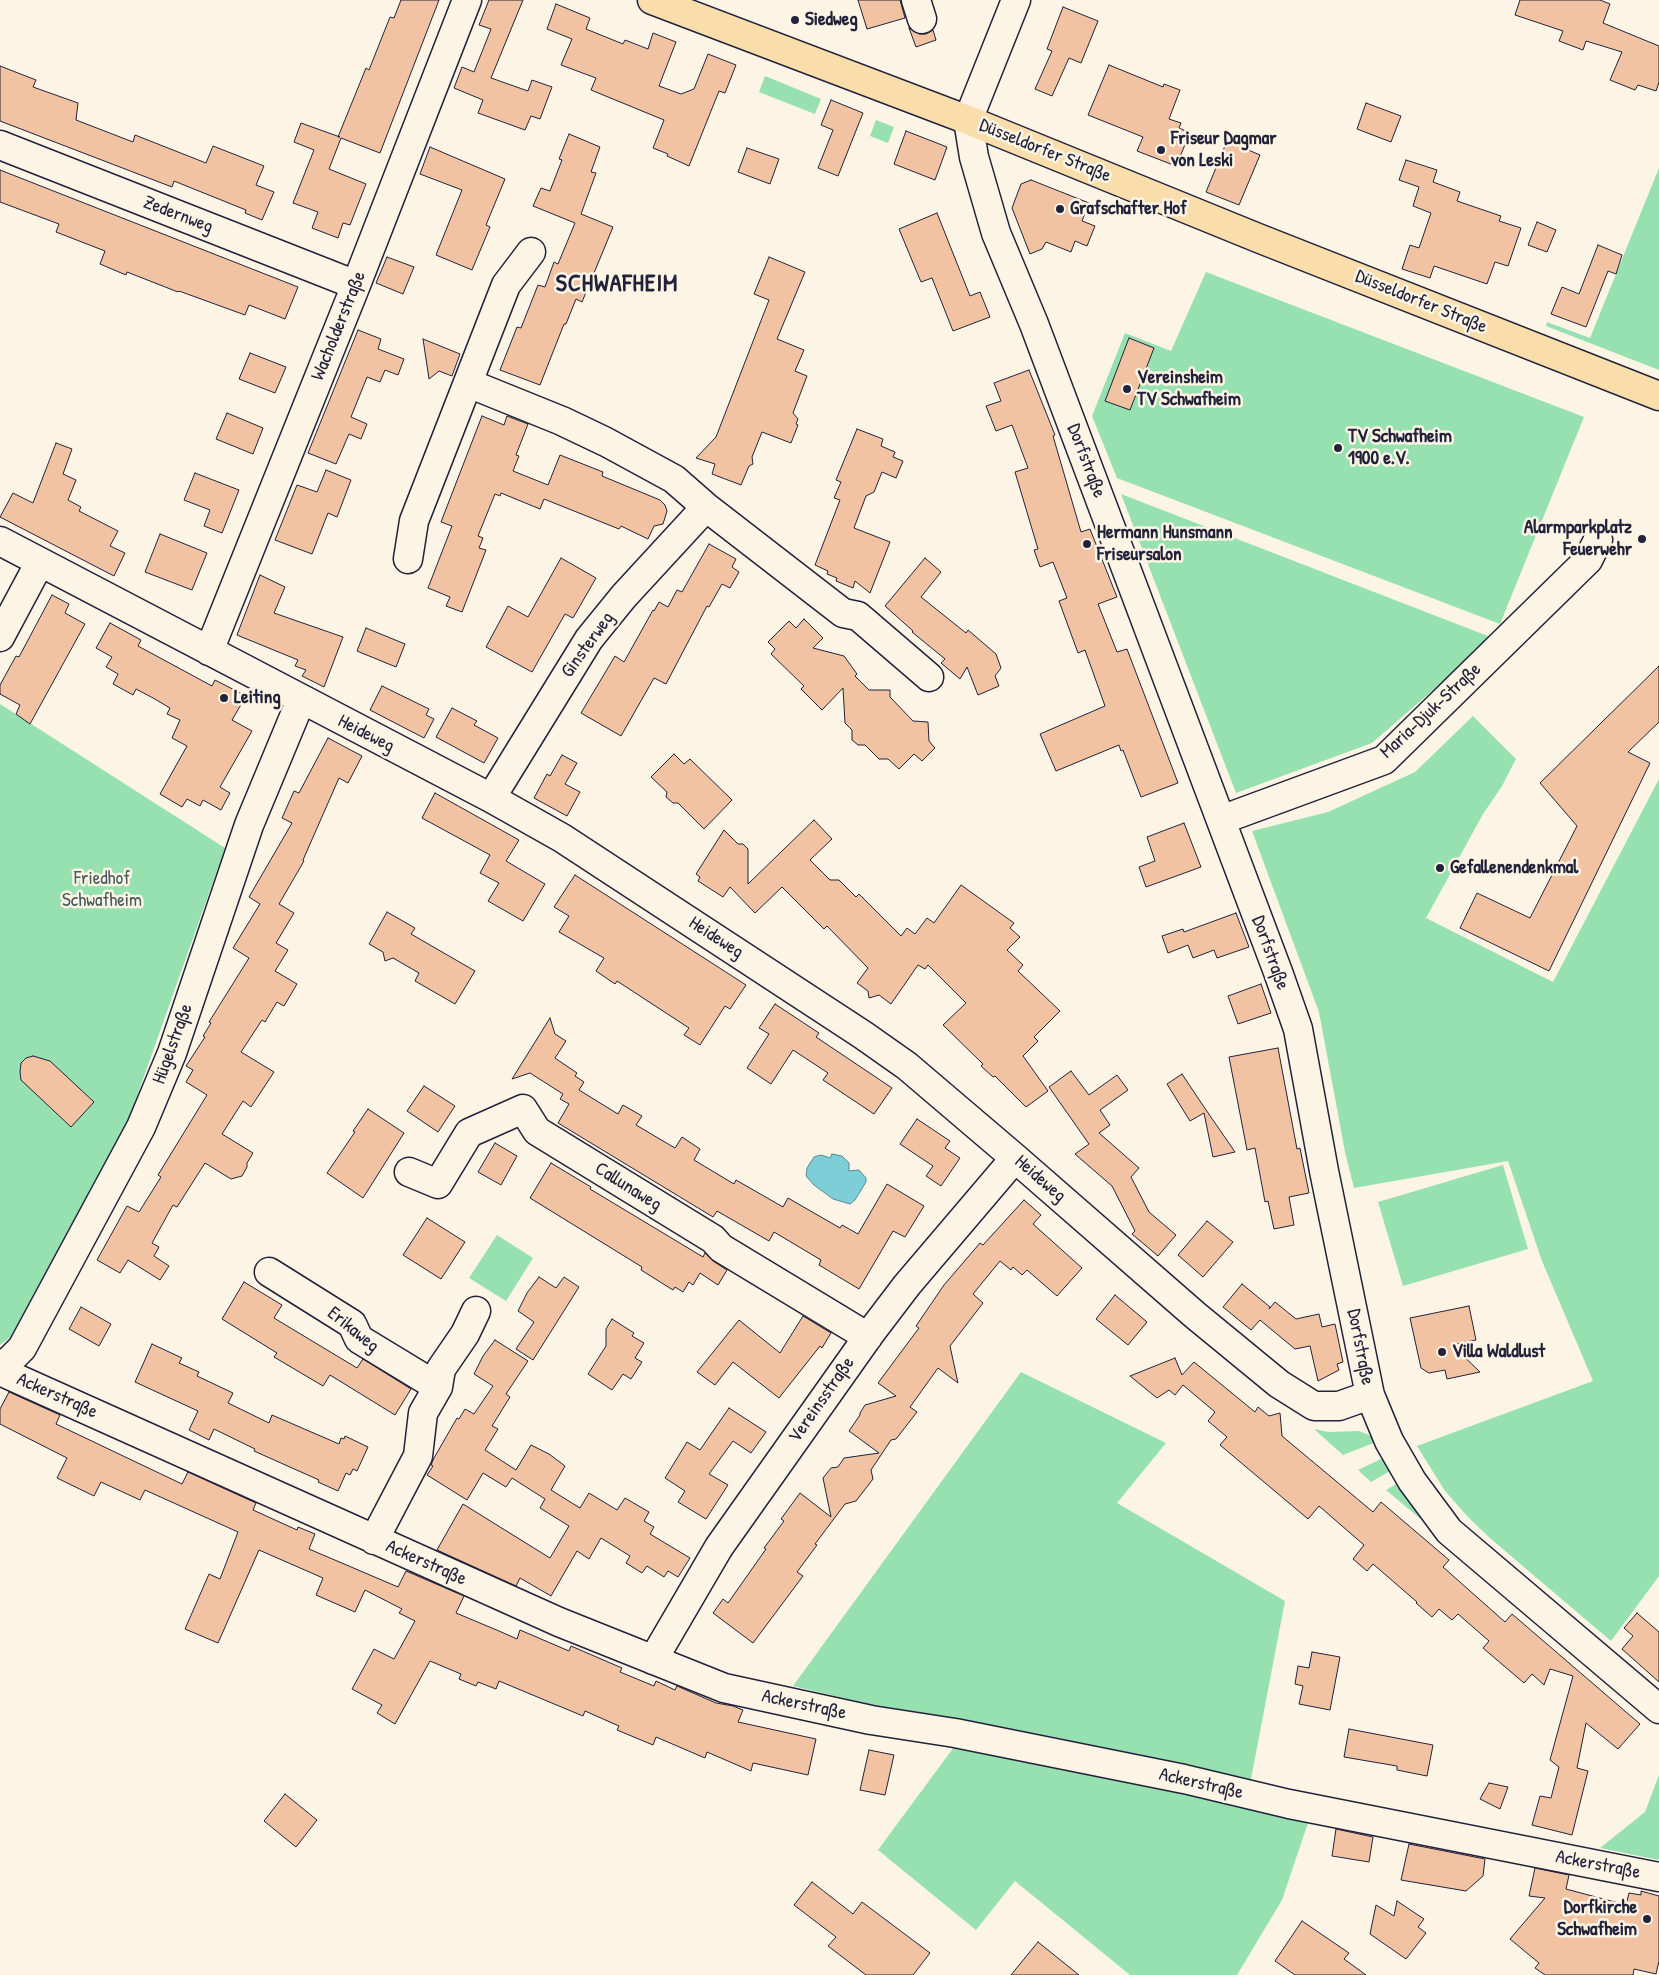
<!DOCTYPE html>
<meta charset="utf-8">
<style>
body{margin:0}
canvas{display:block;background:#fcf5e5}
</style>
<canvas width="1659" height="1975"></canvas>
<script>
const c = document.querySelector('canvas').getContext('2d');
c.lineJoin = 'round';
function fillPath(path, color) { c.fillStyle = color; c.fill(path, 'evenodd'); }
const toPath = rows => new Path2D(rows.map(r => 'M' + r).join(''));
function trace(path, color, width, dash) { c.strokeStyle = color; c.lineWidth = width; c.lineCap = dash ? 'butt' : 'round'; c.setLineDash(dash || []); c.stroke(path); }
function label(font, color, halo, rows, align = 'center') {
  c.font = font + ' "Patrick Hand",sans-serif'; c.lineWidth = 5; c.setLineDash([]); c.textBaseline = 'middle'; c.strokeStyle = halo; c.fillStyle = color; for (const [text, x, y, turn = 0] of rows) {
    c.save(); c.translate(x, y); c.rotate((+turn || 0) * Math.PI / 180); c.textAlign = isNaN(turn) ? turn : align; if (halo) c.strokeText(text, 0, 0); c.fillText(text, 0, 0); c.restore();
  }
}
const green = toPath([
 [765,76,821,99,815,114,759,92],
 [876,120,894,127,888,143,870,136],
 [1659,168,1659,370,1546,326,1547,322,1590,338],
 [1206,272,1584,417,1500,624,1117,478,1092,416,1125,333,1171,351],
 [1121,494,1493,638,1372,743,1236,793],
 [0,704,225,848,120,1144,13,1335,0,1345],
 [1473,716,1516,759,1502,786,1483,814,1426,918,1553,982,1659,779,1659,1576,1611,1641,1491,1539,1468,1517,1445,1491,1417,1446,1593,1381,1542,1261,1508,1161,1354,1188,1345,1152,1319,1012,1252,831,1328,812,1415,772],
 [1503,1165,1528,1249,1403,1286,1378,1202],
 [497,1235,533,1258,506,1301,469,1278],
 [1021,1372,1166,1443,1117,1503,1285,1601,1246,1805,1308,1823,1282,1900,1237,1975,1130,1975,1015,1881,976,1930,878,1850,968,1728,793,1686],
 [1314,1429,1328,1432,1359,1431,1369,1435,1376,1442,1343,1455],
 [1385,1457,1392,1470,1371,1482,1358,1470],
 [1398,1483,1429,1526,1386,1490],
 [1659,1775,1659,1860,1600,1848,1645,1812]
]);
const water = toPath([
 [832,1154,842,1156,849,1163,849,1171,859,1170,866,1178,866,1182,855,1200,850,1204,833,1199,814,1185,806,1176,807,1168,814,1157,821,1155,830,1158,832,1154]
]);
const building = toPath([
 [401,0,439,0,380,153,341,138,329,169,366,184,350,225,343,223,338,238,312,228,318,212,293,203,314,150,294,142,301,123,340,137,338,137,366,68,369,70,390,17,394,18,401,0],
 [489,0,523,0,491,78,528,91,532,80,552,87,540,119,531,116,525,130,478,113,483,100,454,88,462,67,474,72,491,29,479,25,489,0],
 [858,0,900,0,905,18,867,29,858,0],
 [1520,0,1600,0,1610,4,1603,23,1659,46,1659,82,1656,91,1638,85,1635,90,1610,80,1622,52,1586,41,1583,50,1559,41,1563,31,1515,15,1520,0],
 [556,4,590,18,586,29,623,44,625,40,648,49,653,33,676,42,659,86,681,94,694,89,708,54,736,65,725,93,719,91,689,166,667,156,668,154,653,148,664,120,591,90,596,78,561,65,572,39,547,29,556,4],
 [1063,7,1098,21,1081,63,1069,58,1052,96,1035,89,1052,51,1047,49,1063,7],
 [909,28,919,34,926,34,933,30,936,40,916,47,909,28],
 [1109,65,1163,87,1164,84,1180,90,1169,119,1181,123,1179,128,1190,133,1176,166,1137,151,1143,137,1088,115,1109,65],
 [0,66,36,80,33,87,78,103,76,120,133,142,135,135,206,163,213,146,264,166,256,185,274,192,262,220,245,213,246,210,174,181,172,187,0,121,0,66],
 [831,100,863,113,838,176,818,168,833,130,821,125,831,100],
 [1366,103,1401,116,1391,142,1357,129,1366,103],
 [906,131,947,147,935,180,894,164,906,131],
 [569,134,600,147,591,172,596,173,581,214,613,227,582,302,576,299,566,324,564,324,540,385,500,370,517,327,521,328,538,285,545,287,554,262,558,264,575,223,533,206,541,188,550,191,562,160,559,159,569,134],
 [1227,141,1260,155,1239,205,1206,192,1227,141],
 [430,147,505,179,486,225,490,227,472,270,436,255,462,190,420,174,430,147],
 [747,148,779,159,770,184,738,172,747,148],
 [1406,160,1437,170,1433,182,1460,192,1457,201,1501,216,1499,221,1521,228,1508,266,1495,262,1487,284,1434,266,1430,278,1402,269,1410,245,1419,248,1431,213,1413,206,1419,187,1399,180,1406,160],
 [0,170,298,287,285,319,249,305,245,315,179,291,178,292,127,272,126,275,100,264,105,251,56,232,59,224,0,202,0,170],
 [1031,180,1089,203,1082,221,1095,226,1087,246,1075,241,1071,252,1046,242,1042,249,1030,254,1012,208,1021,184,1031,180],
 [937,213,970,296,980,292,990,317,953,331,932,278,921,282,899,229,937,213],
 [1537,222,1556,230,1547,252,1528,245,1537,222],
 [1598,245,1622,255,1616,274,1608,271,1586,327,1551,314,1562,287,1579,294,1598,245],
 [387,257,414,267,403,294,376,283,387,257],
 [769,257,805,272,777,339,804,350,795,371,807,376,793,413,798,419,796,424,798,425,791,443,762,432,752,457,753,464,749,466,741,485,712,474,715,464,696,458,716,437,769,300,754,294,769,257],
 [358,330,381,339,378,349,404,359,398,375,385,370,380,382,367,377,351,417,367,424,361,439,349,434,336,464,308,453,358,330],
 [1129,338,1154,348,1130,410,1105,401,1129,338],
 [423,339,460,354,452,376,439,371,429,379,423,339],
 [250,353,286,367,275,393,239,379,250,353],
 [1029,370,1055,435,1053,436,1081,532,1090,529,1117,597,1098,604,1117,652,1127,649,1178,783,1141,797,1123,750,1121,751,1119,745,1056,771,1040,734,1105,706,1085,650,1078,653,1059,601,1067,598,1053,562,1040,567,1034,550,1038,549,1015,472,1028,468,1012,425,996,431,986,406,1001,401,994,383,1029,370],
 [227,413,263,428,253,454,216,439,227,413],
 [482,416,504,425,507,416,528,424,516,455,519,456,513,471,548,485,560,455,603,472,602,476,660,500,665,505,667,511,663,524,654,526,648,539,621,526,619,529,544,499,540,509,501,493,500,496,495,494,478,536,483,538,479,548,486,550,462,612,446,606,450,597,428,588,452,526,441,522,482,416],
 [857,429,883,439,881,446,895,452,893,457,903,461,896,478,882,472,874,492,866,496,854,528,890,542,870,593,855,581,853,588,836,581,837,578,827,574,828,571,815,565,840,500,834,498,841,482,836,480,857,429],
 [56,443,72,449,63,474,76,480,68,500,81,507,79,511,118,531,110,546,125,553,114,576,0,517,13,493,33,503,56,443],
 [326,470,351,480,337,517,328,513,312,554,275,540,297,485,317,492,326,470],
 [195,473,239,490,222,533,204,526,210,510,184,500,195,473],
 [160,534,207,553,192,590,145,572,160,534],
 [709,544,736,559,732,567,739,572,730,588,722,584,709,607,707,606,666,684,654,678,621,736,581,713,615,656,624,662,653,610,654,611,659,602,668,607,677,590,682,592,709,544],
 [561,558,596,578,573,618,565,614,532,672,486,647,508,606,528,617,561,558],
 [925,558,941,572,921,597,966,633,968,630,996,654,1001,668,995,676,999,686,978,695,967,667,960,679,941,663,945,659,912,632,913,631,885,606,925,558],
 [260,575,285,587,274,613,343,637,324,687,302,676,306,670,295,666,298,660,237,635,260,575],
 [52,595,69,604,65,613,85,624,30,724,16,714,20,705,0,694,0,685,16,656,19,657,52,595],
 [804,619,823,638,813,648,844,656,857,674,855,676,869,690,890,690,890,697,913,721,928,722,929,741,935,748,922,761,914,754,899,769,888,759,879,759,865,745,858,745,852,740,852,730,845,723,843,688,822,710,801,689,804,686,771,654,775,649,768,642,789,621,796,628,804,619],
 [110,623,141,640,138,646,212,686,215,680,246,696,232,720,252,731,220,787,230,793,221,810,203,800,200,806,187,799,182,807,160,794,187,746,172,738,180,720,167,714,170,708,153,698,136,689,133,695,113,684,118,674,106,667,112,657,96,648,110,623],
 [366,628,405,644,396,667,357,651,366,628],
 [1659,666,1659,722,1628,752,1650,763,1549,971,1460,928,1477,893,1530,918,1577,826,1540,783,1659,666],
 [382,686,429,709,426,715,434,719,424,738,370,710,382,686],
 [452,708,477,721,474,725,498,738,484,763,436,737,452,708],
 [328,738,362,756,348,783,339,778,303,860,304,861,279,904,294,913,276,943,288,950,275,971,297,984,284,1006,277,1002,265,1022,262,1020,241,1052,274,1072,251,1107,243,1101,222,1134,253,1153,247,1163,247,1167,242,1176,231,1179,205,1163,177,1207,173,1205,152,1243,159,1247,154,1256,169,1266,160,1280,128,1260,120,1273,97,1260,127,1206,139,1212,161,1177,158,1175,207,1095,186,1082,193,1070,186,1066,205,1037,203,1036,211,1023,209,1022,249,958,233,948,260,904,249,897,292,823,282,818,294,791,299,793,328,738],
 [674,754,684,764,690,759,732,800,704,829,678,803,673,803,666,797,667,792,651,777,674,754],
 [562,755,577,763,565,784,580,792,567,816,534,798,547,774,550,776,562,755],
 [435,793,519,840,506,861,545,884,523,921,488,901,499,883,480,873,490,855,422,818,435,793],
 [814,820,832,839,810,860,830,880,839,880,856,897,859,894,901,936,907,928,915,934,927,918,934,923,961,885,1014,923,1010,928,1020,937,1007,950,1023,965,1018,971,1060,1011,1034,1037,1038,1041,1023,1056,1048,1091,1026,1107,995,1076,993,1077,981,1066,983,1064,943,1025,966,1003,928,965,925,969,918,965,891,1004,879,995,869,998,868,991,857,983,868,968,827,926,824,929,782,887,755,913,730,887,723,897,698,881,700,877,696,874,724,830,738,844,743,844,748,849,748,884,814,820],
 [1184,823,1201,867,1146,887,1139,867,1155,861,1147,837,1184,823],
 [575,875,746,985,730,1009,725,1006,700,1045,684,1035,689,1028,617,981,615,984,596,971,604,958,559,932,569,916,554,907,575,875],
 [387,912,415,928,411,934,475,971,455,1004,415,981,419,973,393,958,385,961,383,952,369,944,387,912],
 [1236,913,1249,947,1217,958,1214,950,1193,958,1188,945,1168,953,1162,936,1183,929,1184,932,1236,913],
 [1261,984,1271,1013,1238,1024,1228,996,1261,984],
 [775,1004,819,1033,816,1037,892,1088,874,1114,823,1080,828,1073,793,1050,771,1084,747,1068,769,1034,759,1028,775,1004],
 [550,1018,555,1034,566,1041,555,1058,577,1073,575,1076,584,1082,579,1090,618,1114,623,1105,642,1116,636,1125,675,1148,682,1137,700,1149,694,1160,734,1184,736,1180,783,1207,788,1198,840,1228,842,1225,858,1234,887,1184,924,1206,905,1237,893,1231,859,1289,819,1265,821,1260,774,1232,769,1241,717,1211,713,1217,558,1123,569,1104,560,1099,563,1094,530,1073,512,1079,550,1018],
 [1278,1048,1297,1149,1300,1148,1309,1193,1289,1197,1294,1225,1274,1229,1268,1201,1265,1202,1255,1148,1247,1150,1229,1057,1278,1048],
 [33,1056,50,1061,94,1102,71,1127,21,1080,20,1072,21,1063,26,1058,33,1056],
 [1071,1071,1089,1095,1117,1075,1128,1090,1100,1110,1110,1125,1099,1133,1139,1168,1131,1177,1149,1212,1176,1235,1158,1256,1132,1234,1135,1231,1112,1186,1075,1154,1089,1144,1049,1087,1071,1071],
 [1182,1074,1202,1104,1235,1152,1213,1157,1204,1113,1190,1121,1167,1084,1182,1074],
 [424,1086,455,1106,438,1132,407,1111,424,1086],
 [368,1109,404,1133,363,1198,327,1173,355,1132,353,1131,368,1109],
 [917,1119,950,1141,945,1148,960,1158,941,1186,926,1176,933,1166,900,1144,917,1119],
 [495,1143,517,1156,501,1185,478,1172,495,1143],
 [551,1163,591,1187,590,1189,703,1257,705,1253,713,1261,727,1270,718,1285,700,1273,693,1285,689,1282,683,1292,675,1287,673,1290,641,1270,642,1267,530,1198,551,1163],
 [1024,1200,1041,1215,1033,1224,1082,1268,1057,1296,1027,1270,1022,1275,1013,1267,1011,1270,1000,1261,973,1294,983,1303,950,1346,958,1383,938,1368,910,1407,917,1412,896,1439,891,1440,871,1470,873,1479,856,1501,845,1504,815,1544,817,1545,797,1572,803,1576,753,1643,713,1613,723,1599,728,1603,766,1549,764,1548,784,1521,781,1519,800,1493,831,1517,823,1478,831,1468,838,1467,844,1458,879,1453,849,1431,860,1415,860,1413,865,1405,896,1396,878,1383,919,1328,916,1326,944,1285,980,1243,983,1245,1024,1200],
 [427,1218,465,1242,441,1279,403,1255,427,1218],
 [1207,1221,1233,1242,1203,1277,1178,1255,1207,1221],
 [539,1277,556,1288,564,1277,579,1287,533,1360,516,1349,534,1322,518,1311,527,1293,539,1277],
 [244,1282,282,1305,274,1318,357,1368,363,1359,411,1389,395,1415,330,1375,323,1386,274,1357,277,1353,222,1319,244,1282],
 [1242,1284,1270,1307,1269,1309,1275,1302,1296,1319,1319,1314,1322,1327,1335,1324,1343,1362,1337,1364,1339,1370,1318,1381,1310,1346,1295,1349,1260,1320,1251,1330,1223,1307,1242,1284],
 [1115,1295,1147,1322,1128,1345,1096,1319,1115,1295],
 [1469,1306,1476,1340,1452,1345,1480,1372,1447,1379,1445,1370,1429,1373,1421,1368,1410,1318,1469,1306],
 [81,1307,111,1324,99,1346,69,1329,81,1307],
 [803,1316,831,1333,822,1348,820,1346,779,1398,733,1362,715,1385,697,1372,739,1320,780,1353,803,1316],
 [612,1319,634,1333,632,1336,644,1343,635,1358,642,1362,631,1379,623,1374,612,1390,588,1374,606,1346,606,1329,612,1319],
 [495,1340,528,1361,506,1394,510,1397,492,1426,498,1429,485,1450,516,1470,531,1445,549,1454,565,1466,551,1490,580,1508,589,1493,617,1510,625,1498,649,1512,644,1521,654,1527,650,1534,690,1558,678,1577,668,1571,664,1577,647,1566,642,1573,626,1563,630,1556,601,1538,589,1559,577,1551,551,1596,520,1578,516,1586,437,1550,463,1504,550,1558,569,1526,540,1508,545,1499,512,1478,506,1487,483,1473,467,1500,427,1475,433,1466,431,1465,434,1458,457,1418,459,1419,465,1409,474,1414,493,1386,474,1374,483,1356,495,1340],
 [152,1344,182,1358,179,1363,199,1372,197,1376,233,1393,228,1403,269,1423,272,1415,339,1444,341,1438,344,1439,345,1436,368,1447,357,1471,353,1469,350,1475,346,1473,338,1491,318,1482,319,1480,254,1451,255,1449,214,1429,209,1440,189,1430,198,1411,135,1382,152,1344],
 [1175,1358,1182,1375,1194,1362,1255,1412,1258,1407,1269,1416,1280,1413,1282,1436,1373,1512,1381,1502,1449,1560,1443,1567,1505,1622,1512,1614,1640,1724,1618,1749,1586,1723,1577,1768,1588,1771,1572,1835,1532,1825,1540,1796,1551,1798,1559,1767,1550,1760,1573,1676,1550,1669,1544,1685,1532,1674,1524,1683,1483,1648,1489,1641,1458,1614,1452,1620,1439,1609,1432,1617,1416,1603,1417,1602,1373,1564,1367,1571,1353,1559,1364,1545,1319,1506,1308,1519,1220,1445,1227,1437,1208,1421,1215,1412,1183,1385,1175,1395,1169,1390,1157,1398,1130,1376,1175,1358],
 [9,1392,60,1415,56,1424,182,1484,188,1472,256,1503,253,1510,297,1530,298,1527,315,1534,309,1549,398,1587,406,1571,464,1596,456,1613,499,1631,517,1639,520,1630,569,1651,571,1646,622,1668,620,1672,654,1686,656,1681,675,1690,677,1686,716,1703,733,1706,743,1710,738,1722,816,1739,808,1775,753,1763,751,1771,707,1752,705,1758,656,1737,653,1745,617,1730,619,1726,585,1711,583,1716,499,1681,496,1689,478,1682,476,1686,459,1679,461,1674,430,1661,395,1724,377,1713,382,1705,352,1689,374,1649,394,1659,415,1621,399,1613,402,1609,365,1590,355,1612,316,1595,323,1578,259,1550,218,1643,185,1629,209,1574,220,1579,238,1532,145,1490,140,1500,101,1482,94,1496,57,1478,67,1458,0,1424,0,1409,9,1392],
 [729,1408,766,1432,751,1453,733,1441,709,1474,728,1485,706,1519,678,1502,685,1491,665,1478,687,1442,700,1450,729,1408],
 [1637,1613,1659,1632,1659,1682,1622,1649,1633,1636,1624,1628,1637,1613],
 [1312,1652,1340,1657,1330,1710,1299,1704,1303,1686,1295,1684,1298,1666,1309,1668,1312,1652],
 [1349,1729,1433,1745,1427,1776,1397,1770,1397,1766,1344,1757,1349,1729],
 [869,1750,894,1755,885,1795,860,1790,869,1750],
 [1489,1783,1508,1787,1500,1809,1480,1799,1489,1783],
 [285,1794,317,1820,296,1847,264,1821,285,1794],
 [1336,1829,1373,1837,1369,1862,1332,1856,1336,1829],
 [1409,1844,1485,1859,1483,1876,1466,1891,1401,1880,1409,1844],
 [1535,1868,1569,1875,1566,1889,1626,1905,1629,1893,1641,1895,1641,1891,1659,1896,1659,1961,1656,1974,1634,1969,1633,1975,1545,1975,1535,1968,1539,1963,1510,1939,1545,1898,1529,1896,1535,1868],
 [812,1882,853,1914,862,1902,930,1953,913,1975,866,1975,828,1946,836,1937,794,1905,812,1882],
 [1397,1901,1424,1919,1418,1927,1426,1933,1406,1959,1370,1934,1376,1905,1394,1916,1397,1901],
 [1302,1921,1349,1953,1344,1959,1366,1975,1295,1975,1275,1961,1302,1921],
 [1038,1942,1079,1975,1011,1975,1038,1942]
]);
const minor = toPath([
 [916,0,922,19],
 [1016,0,968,120,974,157,996,233,1034,324,1278,972,1298,1029,1324,1171,1370,1395,1389,1441,1412,1481,1449,1531,1659,1709],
 [0,145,356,285],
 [468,383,562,421,606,442,674,479,706,507,843,613,858,616,929,677],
 [0,541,491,798,562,838,863,1035,907,1066,1015,1158,1195,1315,1279,1384,1314,1406,1339,1406,1370,1395],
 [408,559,414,521,506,285,531,252],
 [0,637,40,562],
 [209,651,356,285,467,0],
 [491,798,589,639,624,596,706,507],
 [1221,820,1384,760,1588,560,1598,540],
 [409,1172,438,1184,469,1133,523,1109,537,1131,713,1239,721,1248,868,1337],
 [269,1272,352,1324,359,1339,438,1387],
 [0,1365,9,1361,22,1348,141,1127,172,1053,249,825,301,700],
 [0,1371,559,1622,724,1688,871,1720,955,1733,1184,1779,1289,1804,1659,1877],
 [374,1540,418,1456,423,1413,438,1387,441,1369,465,1334,476,1311],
 [653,1660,719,1547,872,1331,907,1285,1015,1158]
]);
const major = toPath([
 [652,0,968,120,1258,238,1659,396]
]);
const markers = [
 [795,20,5,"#22223b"],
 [1161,150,5,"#22223b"],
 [1060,209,5,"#22223b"],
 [1127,389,5,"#22223b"],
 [1338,448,5,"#22223b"],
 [1642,539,5,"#22223b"],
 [1087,544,5,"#22223b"],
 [224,698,5,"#22223b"],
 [1440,868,5,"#22223b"],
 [1442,1352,5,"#22223b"],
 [1647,1919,5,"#22223b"]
];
const poiNames = [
 ["Siedweg",805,20],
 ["Friseur Dagmar",1171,139],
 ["von Leski",1171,161],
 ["Grafschafter Hof",1070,209],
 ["Vereinsheim",1137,378],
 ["TV Schwafheim",1137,400],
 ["TV Schwafheim",1348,437],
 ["1900 e.V.",1348,459],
 ["Alarmparkplatz",1632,528,"right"],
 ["Feuerwehr",1632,550,"right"],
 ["Hermann Hunsmann",1097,533],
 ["Friseursalon",1097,555],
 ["Leiting",234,698],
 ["Gefallenendenkmal",1450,868],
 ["Villa Waldlust",1452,1352],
 ["Dorfkirche",1637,1908,"right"],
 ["Schwafheim",1637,1930,"right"]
];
const streetNames = [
 ["Düsseldorfer Straße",1045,151,22],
 ["Zedernweg",178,215,21],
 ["Düsseldorfer Straße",1421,302,22],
 ["Wacholderstraße",339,326,-68],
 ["Dorfstraße",1086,461,69],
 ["Ginsterweg",588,645,-54],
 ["Maria-Djuk-Straße",1431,711,-43],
 ["Heideweg",366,734,27],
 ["Heideweg",716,938,33],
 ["Dorfstraße",1270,953,70],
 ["Hügelstraße",173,1044,-70],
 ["Heideweg",1040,1179,41],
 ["Callunaweg",628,1187,32],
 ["Erikaweg",353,1330,39],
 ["Dorfstraße",1360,1347,79],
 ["Ackerstraße",57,1396,24],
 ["Vereinsstraße",822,1400,-55],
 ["Ackerstraße",426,1563,24],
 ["Ackerstraße",804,1705,12],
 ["Ackerstraße",1201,1784,13],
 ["Ackerstraße",1598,1865,11]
];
const parkNames = [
 ["Friedhof",102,879],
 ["Schwafheim",102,901]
];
const districtNames = [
 ["SCHWAFHEIM",617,285]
];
fillPath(green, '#97e0b0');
fillPath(water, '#7eced8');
trace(water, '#598999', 1);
fillPath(building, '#f2c3a2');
trace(building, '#22223b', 1);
trace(minor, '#22223b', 31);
trace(major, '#22223b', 31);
trace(minor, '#fcf5e5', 28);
trace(major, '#f9deab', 28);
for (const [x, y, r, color] of markers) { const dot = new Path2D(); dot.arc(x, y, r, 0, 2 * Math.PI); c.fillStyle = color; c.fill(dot); trace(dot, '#fcf5e5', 2); }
label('bold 19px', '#22223b', '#fcf5e5', poiNames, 'left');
label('19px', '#22223b', '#fcf5e5', streetNames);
label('19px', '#455b5e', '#fcf5e5', parkNames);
c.letterSpacing = '1px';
label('bold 24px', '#22223b', '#fcf5e5', districtNames);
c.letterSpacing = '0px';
</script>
